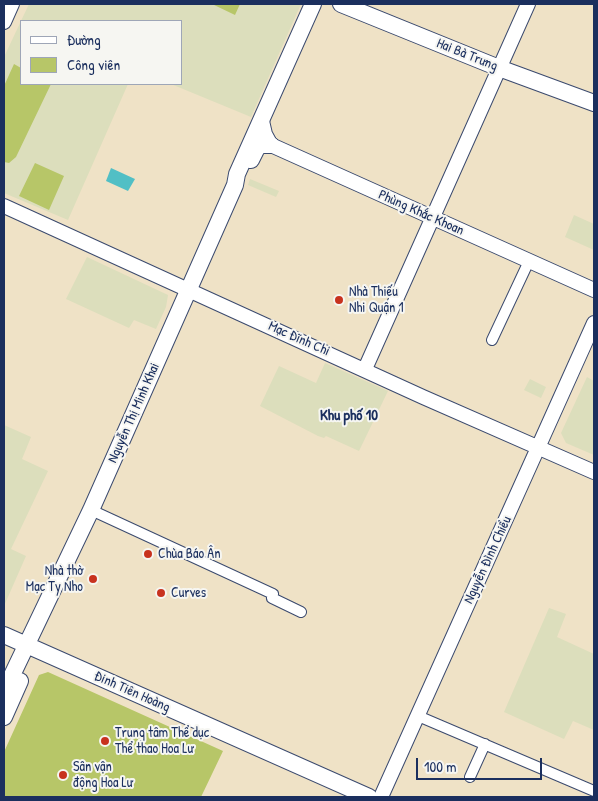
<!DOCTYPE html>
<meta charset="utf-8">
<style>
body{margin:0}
#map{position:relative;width:598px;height:801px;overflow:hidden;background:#efe2c6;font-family:"Patrick Hand",sans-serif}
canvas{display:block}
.frame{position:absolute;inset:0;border:5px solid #1b2f5e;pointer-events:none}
.legend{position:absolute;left:20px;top:20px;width:162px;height:65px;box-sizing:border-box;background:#f6f6f2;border:1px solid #9ea6b7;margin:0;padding:6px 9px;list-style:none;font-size:15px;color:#1b2f5e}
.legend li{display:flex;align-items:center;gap:10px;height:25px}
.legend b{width:25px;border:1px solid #9ea6b7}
.scale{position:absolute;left:416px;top:758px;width:126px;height:22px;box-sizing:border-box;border:2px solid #1b2f5e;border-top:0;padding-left:6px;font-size:15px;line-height:18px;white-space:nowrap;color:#1b2f5e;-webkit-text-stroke:4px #f6f6f2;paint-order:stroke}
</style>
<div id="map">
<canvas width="598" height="801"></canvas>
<div class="frame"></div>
<ul class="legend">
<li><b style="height:6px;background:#fff"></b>Đường</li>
<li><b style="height:14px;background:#b7c668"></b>Công viên</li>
</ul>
<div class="scale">100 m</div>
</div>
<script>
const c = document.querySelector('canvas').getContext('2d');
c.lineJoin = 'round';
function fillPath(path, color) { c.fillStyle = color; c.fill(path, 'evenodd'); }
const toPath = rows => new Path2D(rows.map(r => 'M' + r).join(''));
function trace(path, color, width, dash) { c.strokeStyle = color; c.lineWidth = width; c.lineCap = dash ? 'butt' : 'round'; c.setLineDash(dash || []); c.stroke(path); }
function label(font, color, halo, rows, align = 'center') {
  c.font = font + ' "Patrick Hand",sans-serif'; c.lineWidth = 4; c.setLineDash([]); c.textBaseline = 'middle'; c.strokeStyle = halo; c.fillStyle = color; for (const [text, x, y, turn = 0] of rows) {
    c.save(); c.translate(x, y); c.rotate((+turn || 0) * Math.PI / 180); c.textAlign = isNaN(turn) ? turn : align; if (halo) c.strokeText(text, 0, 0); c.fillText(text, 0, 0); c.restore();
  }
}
const built = toPath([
 [29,4,301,4,251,117,171,84,181,84,181,21,21,21,21,84,128,84,68,220,4,193,4,57],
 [250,179,279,191,276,197,248,185],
 [574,215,594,224,594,250,565,237],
 [87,257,168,295,166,307,156,329,134,320,129,328,66,299],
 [325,363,388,391,359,451,326,436,324,438,318,436,260,406,279,366,316,383],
 [587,377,594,381,594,455,566,443,561,433],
 [530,379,546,387,541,398,524,390],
 [4,425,31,437,22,459,48,471,11,549,26,556,4,606],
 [549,608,566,614,557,637,594,654,594,730,573,721,564,739,504,712]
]);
const green = toPath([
 [212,4,240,4,235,15],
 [14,64,21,68,21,84,51,84,16,157,9,163,4,162,4,86],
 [35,163,64,176,49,210,19,196],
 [48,672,223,751,201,797,4,797,4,752,39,675]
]);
const water = toPath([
 [111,168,135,179,128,191,106,181]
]);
const street = toPath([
 [492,340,529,261],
 [91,510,273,594,272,598,301,612],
 [418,716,594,791],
 [470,777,485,744]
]);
const secondary = toPath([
 [4,22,12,4],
 [262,121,265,134,271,145,594,290],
 [4,206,423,397,594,472],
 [365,369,528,4],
 [381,797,594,323]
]);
const primary = toPath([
 [341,4,499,68,594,103],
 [251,160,257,148,261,145,271,145],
 [4,635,369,797],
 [4,692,91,510,235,185,237,174,313,4],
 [4,717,20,681]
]);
const markers = [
 [339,300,5,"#c8321e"],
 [148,554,5,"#c8321e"],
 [93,579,5,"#c8321e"],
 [161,593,5,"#c8321e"],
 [105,741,5,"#c8321e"],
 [63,775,5,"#c8321e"]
];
const streetNames = [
 ["Hai Bà Trưng",467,55,22],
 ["Phùng Khắc Khoan",421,213,24],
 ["Mạc Đĩnh Chi",299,339,24],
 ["Nguyễn Thị Minh Khai",134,413,-66],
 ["Nguyễn Đình Chiểu",488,560,-65],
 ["Đinh Tiên Hoàng",132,692,24]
];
const poiNames = [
 ["Nhà Thiếu",349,292],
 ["Nhi Quận 1",349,308],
 ["Chùa Báo Ân",158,554],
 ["Nhà thờ",83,571,"right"],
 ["Mạc Ty Nho",83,587,"right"],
 ["Curves",171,593],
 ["Trung tâm Thể dục",115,733],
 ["Thể thao Hoa Lư",115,749],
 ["Sân vận",73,767],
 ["động Hoa Lư",73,783]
];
const neighbourhoodNames = [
 ["Khu phố 10",349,416]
];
fillPath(built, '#dcdebc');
fillPath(green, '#b7c668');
fillPath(water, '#51bfc5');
trace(street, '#3b4a6e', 12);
trace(secondary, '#3b4a6e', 16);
trace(primary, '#3b4a6e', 18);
trace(street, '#fff', 10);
trace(secondary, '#fff', 14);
trace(primary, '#fff', 16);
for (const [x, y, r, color] of markers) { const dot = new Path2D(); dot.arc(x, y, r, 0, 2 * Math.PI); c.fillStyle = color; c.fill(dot); trace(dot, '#f6f6f2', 2); }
label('14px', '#1b2f5e', '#f6f6f2', streetNames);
label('14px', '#1b2f5e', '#f6f6f2', poiNames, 'left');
label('bold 15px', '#1b2f5e', '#f6f6f2', neighbourhoodNames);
</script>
